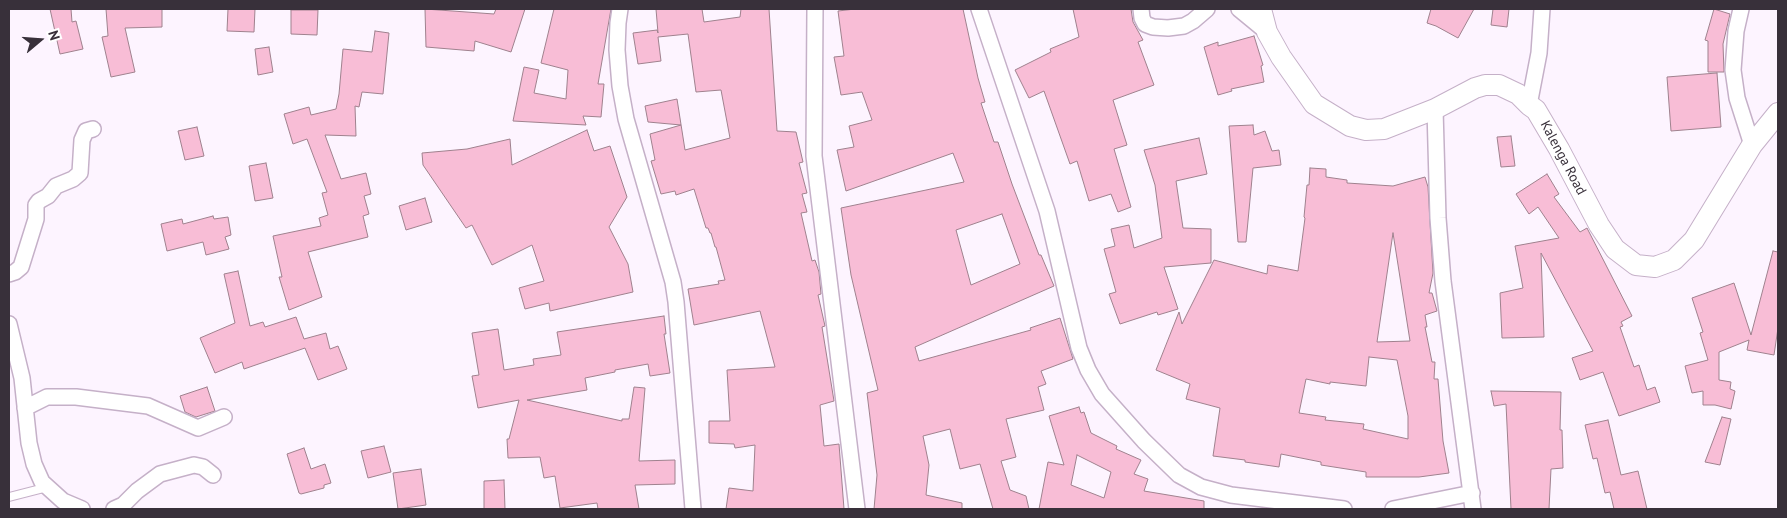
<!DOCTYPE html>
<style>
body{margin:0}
#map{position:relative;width:1787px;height:518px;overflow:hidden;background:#fdf4ff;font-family:"PT Sans",sans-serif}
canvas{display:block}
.frame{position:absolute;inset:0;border:10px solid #38303a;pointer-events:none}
.north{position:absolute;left:15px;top:15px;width:50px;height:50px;-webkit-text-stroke:4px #fff;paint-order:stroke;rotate:72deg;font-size:14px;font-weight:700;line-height:20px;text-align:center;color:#38303a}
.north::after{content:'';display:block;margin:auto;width:18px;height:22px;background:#38303a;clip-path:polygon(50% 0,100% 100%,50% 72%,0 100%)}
</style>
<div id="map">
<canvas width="1787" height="518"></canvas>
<div class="frame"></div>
<div class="north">N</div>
</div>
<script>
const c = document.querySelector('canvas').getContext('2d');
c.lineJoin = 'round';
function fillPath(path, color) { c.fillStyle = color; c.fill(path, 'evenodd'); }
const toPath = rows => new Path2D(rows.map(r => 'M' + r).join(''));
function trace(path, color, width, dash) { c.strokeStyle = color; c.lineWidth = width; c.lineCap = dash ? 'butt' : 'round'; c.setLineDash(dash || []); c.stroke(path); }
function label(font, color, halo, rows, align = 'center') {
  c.font = font + ' "PT Sans",sans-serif'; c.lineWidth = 4.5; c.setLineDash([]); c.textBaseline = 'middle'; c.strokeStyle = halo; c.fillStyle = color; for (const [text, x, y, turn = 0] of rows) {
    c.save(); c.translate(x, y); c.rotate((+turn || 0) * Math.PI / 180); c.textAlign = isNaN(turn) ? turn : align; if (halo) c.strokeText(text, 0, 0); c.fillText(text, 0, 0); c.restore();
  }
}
const building = toPath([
 [50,9,71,9,72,22,76,21,83,49,60,54,50,9],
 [106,9,162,9,162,27,125,28,135,72,111,77,102,37,108,36,106,9],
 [228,9,255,9,254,32,227,31,228,9],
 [425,9,494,14,496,9,525,9,511,52,475,41,474,51,426,47,425,9],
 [554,9,611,9,598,84,604,84,601,117,583,116,586,125,513,121,524,67,539,70,534,93,566,99,568,70,541,63,554,9],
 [656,9,702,9,704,22,740,17,741,9,769,9,777,131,796,132,803,162,799,163,807,193,802,194,807,212,801,213,812,261,815,260,819,272,821,294,818,295,825,326,822,327,834,401,820,405,824,446,839,444,844,509,726,509,729,488,753,491,755,445,735,448,734,444,709,443,709,421,730,421,727,370,775,367,760,311,694,325,688,289,719,284,718,281,725,280,716,247,715,247,711,233,710,233,708,228,706,228,694,189,676,195,675,191,661,194,651,161,655,160,650,134,681,125,648,122,645,106,677,99,685,150,730,138,721,90,696,92,688,34,658,37,661,61,638,64,633,33,657,30,658,33,656,9],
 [855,9,963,9,978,78,985,102,981,103,994,142,998,142,1012,184,1039,255,1041,255,1054,286,915,347,919,361,1031,330,1030,328,1060,318,1073,359,1041,371,1046,384,1038,387,1044,410,1006,419,1016,457,1001,461,1010,490,1026,496,1029,509,993,509,980,464,960,469,950,429,923,436,929,465,926,495,962,503,962,509,874,509,877,475,867,393,878,390,851,275,841,208,964,182,953,153,846,191,837,150,854,147,849,126,872,120,862,92,841,95,834,57,844,56,838,11,855,9],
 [1002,214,1020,264,971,285,956,230,1002,214],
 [1073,9,1131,9,1133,22,1143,40,1138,42,1154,85,1113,100,1127,145,1114,149,1131,207,1118,212,1111,194,1089,201,1077,161,1070,164,1044,91,1029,98,1015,70,1051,52,1050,49,1079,37,1073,9],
 [1431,9,1474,9,1458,38,1436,26,1427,23,1431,9],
 [1493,9,1509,9,1507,27,1491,25,1493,9],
 [1714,9,1730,14,1723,44,1724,72,1708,72,1708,41,1705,40,1714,9],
 [291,10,318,10,317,35,291,34,291,10],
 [375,31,389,33,383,94,362,92,359,107,355,106,356,136,325,135,341,179,366,173,371,194,364,196,369,214,363,216,368,237,308,252,322,297,289,310,279,277,282,277,273,236,321,226,319,218,328,215,322,193,327,192,307,139,293,144,284,114,309,107,311,115,336,109,339,94,343,49,372,52,375,31],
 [1254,36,1263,65,1261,66,1264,82,1231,89,1232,91,1218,95,1204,47,1218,42,1218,46,1254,36],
 [269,47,273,72,258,75,255,49,269,47],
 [1717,73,1721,127,1671,131,1667,77,1717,73],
 [1253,125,1254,135,1265,131,1272,151,1279,150,1281,165,1253,168,1246,242,1238,242,1229,126,1253,125],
 [197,127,204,156,185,160,178,131,197,127],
 [587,130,594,151,610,146,627,197,609,227,628,264,633,292,550,311,549,303,525,309,519,288,544,281,532,245,492,265,472,225,466,228,423,165,422,153,467,149,510,139,512,165,587,130],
 [1511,136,1515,166,1501,167,1497,137,1511,136],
 [1199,138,1207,174,1176,181,1183,228,1211,229,1211,263,1164,267,1178,309,1158,315,1157,312,1120,324,1109,294,1116,292,1104,249,1115,246,1111,229,1129,225,1134,248,1162,238,1155,185,1144,150,1199,138],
 [266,163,273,198,255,201,249,166,266,163],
 [1310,168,1326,169,1326,177,1347,180,1347,183,1393,186,1425,177,1428,187,1433,273,1429,293,1432,293,1437,311,1425,315,1427,327,1425,327,1432,362,1435,362,1434,379,1438,379,1443,441,1449,473,1419,477,1366,477,1366,472,1321,465,1321,462,1281,454,1279,467,1245,462,1245,460,1213,456,1220,408,1186,399,1190,384,1156,370,1179,312,1182,324,1214,260,1267,274,1268,265,1298,271,1305,218,1304,217,1307,185,1309,185,1310,168],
 [1393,233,1410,341,1377,342,1393,233],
 [1369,357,1397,360,1408,416,1408,439,1363,429,1364,424,1325,420,1326,417,1299,413,1306,379,1330,384,1330,382,1366,386,1369,357],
 [1547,174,1559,194,1554,197,1580,232,1587,228,1632,316,1621,322,1623,326,1620,327,1634,367,1639,365,1647,390,1655,387,1660,402,1619,416,1603,372,1580,380,1572,358,1593,351,1541,253,1544,337,1502,338,1500,293,1523,288,1515,246,1559,238,1538,207,1529,214,1516,194,1547,174],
 [425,198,432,222,406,230,399,206,425,198],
 [213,216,214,219,228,217,231,235,225,237,229,249,206,255,203,242,167,251,161,224,182,219,183,224,213,216],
 [1773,251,1778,252,1778,328,1774,355,1747,350,1749,340,1719,352,1719,380,1731,382,1730,389,1735,391,1731,409,1715,405,1703,405,1703,391,1692,393,1685,366,1708,360,1700,333,1703,332,1692,298,1734,283,1751,335,1773,251],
 [238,271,250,326,263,322,265,327,296,317,304,339,326,333,330,349,338,346,347,369,318,380,305,348,244,369,242,362,215,373,200,338,235,323,224,274,238,271],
 [664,316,666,334,664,334,670,373,650,376,648,364,615,370,615,372,585,378,587,390,527,400,622,421,622,419,629,419,634,387,645,388,639,461,675,460,675,484,635,485,639,509,598,509,597,503,560,508,555,476,544,478,540,457,508,458,507,439,509,439,519,400,478,408,472,376,479,375,472,333,498,329,504,370,534,365,533,359,561,355,557,332,664,316],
 [207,387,215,411,196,417,185,412,180,396,207,387],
 [1491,391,1561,392,1560,430,1562,430,1563,468,1551,469,1549,509,1511,509,1506,404,1494,406,1491,391],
 [1079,407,1081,413,1084,412,1091,433,1117,446,1116,449,1141,460,1134,474,1148,479,1144,491,1204,501,1204,509,1039,509,1048,462,1064,465,1049,416,1079,407],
 [1077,455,1111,472,1104,498,1071,485,1077,455],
 [1722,417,1731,419,1720,465,1705,462,1722,417],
 [1608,420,1621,475,1638,471,1647,509,1614,509,1610,492,1605,493,1597,458,1593,459,1585,425,1608,420],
 [384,446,391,472,368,478,361,451,384,446],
 [304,448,311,469,325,464,331,483,324,485,324,488,301,494,299,493,287,454,304,448],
 [421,469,426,505,398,509,393,473,421,469],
 [504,480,505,509,484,509,484,481,504,480]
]);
const service = toPath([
 [9,497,48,487]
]);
const minor = toPath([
 [620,9,618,23,617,50,620,86,626,119,673,282,676,302,693,509],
 [815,9,814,156,857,509],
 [979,9,1047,211,1079,348,1088,370,1102,394,1144,441,1179,475,1201,487,1231,495,1344,509],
 [1141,9,1142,18,1145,24,1153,27,1168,28,1184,26,1193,21,1207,9],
 [1239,9,1267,32],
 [1741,9,1736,31,1733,70,1737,98,1752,145],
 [1529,105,1539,53,1542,9],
 [1435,109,1438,218,1443,281,1473,509],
 [9,274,15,272,21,267,36,219,36,205,39,201,48,196,56,186,73,179,80,173,82,140,86,131,93,129],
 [9,324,22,378,29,443,34,464,42,482,63,501,82,509],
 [25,408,47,397,76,397,148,406,198,428,224,417],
 [114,509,123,505,137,491,160,474,194,465,203,467,213,475],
 [1393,509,1472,493]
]);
const secondary = toPath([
 [1261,9,1267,32,1281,57,1314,104,1350,126,1366,130,1384,129,1435,109,1475,88,1485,85,1499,85,1518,94,1529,105,1536,110,1559,149,1599,225,1615,249,1636,265,1655,267,1674,260,1694,240,1752,145,1778,113]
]);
const streetNames = [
 ["Kalenga Road",1563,158,62]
];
fillPath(building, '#f8bdd6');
trace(building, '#9f818e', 1);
trace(service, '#c5b0c8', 10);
trace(minor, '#c5b0c8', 18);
trace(secondary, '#c5b0c8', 22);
trace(service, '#fff', 8);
trace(minor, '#fff', 15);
trace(secondary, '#fff', 20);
label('14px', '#38303a', '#fff', streetNames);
</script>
